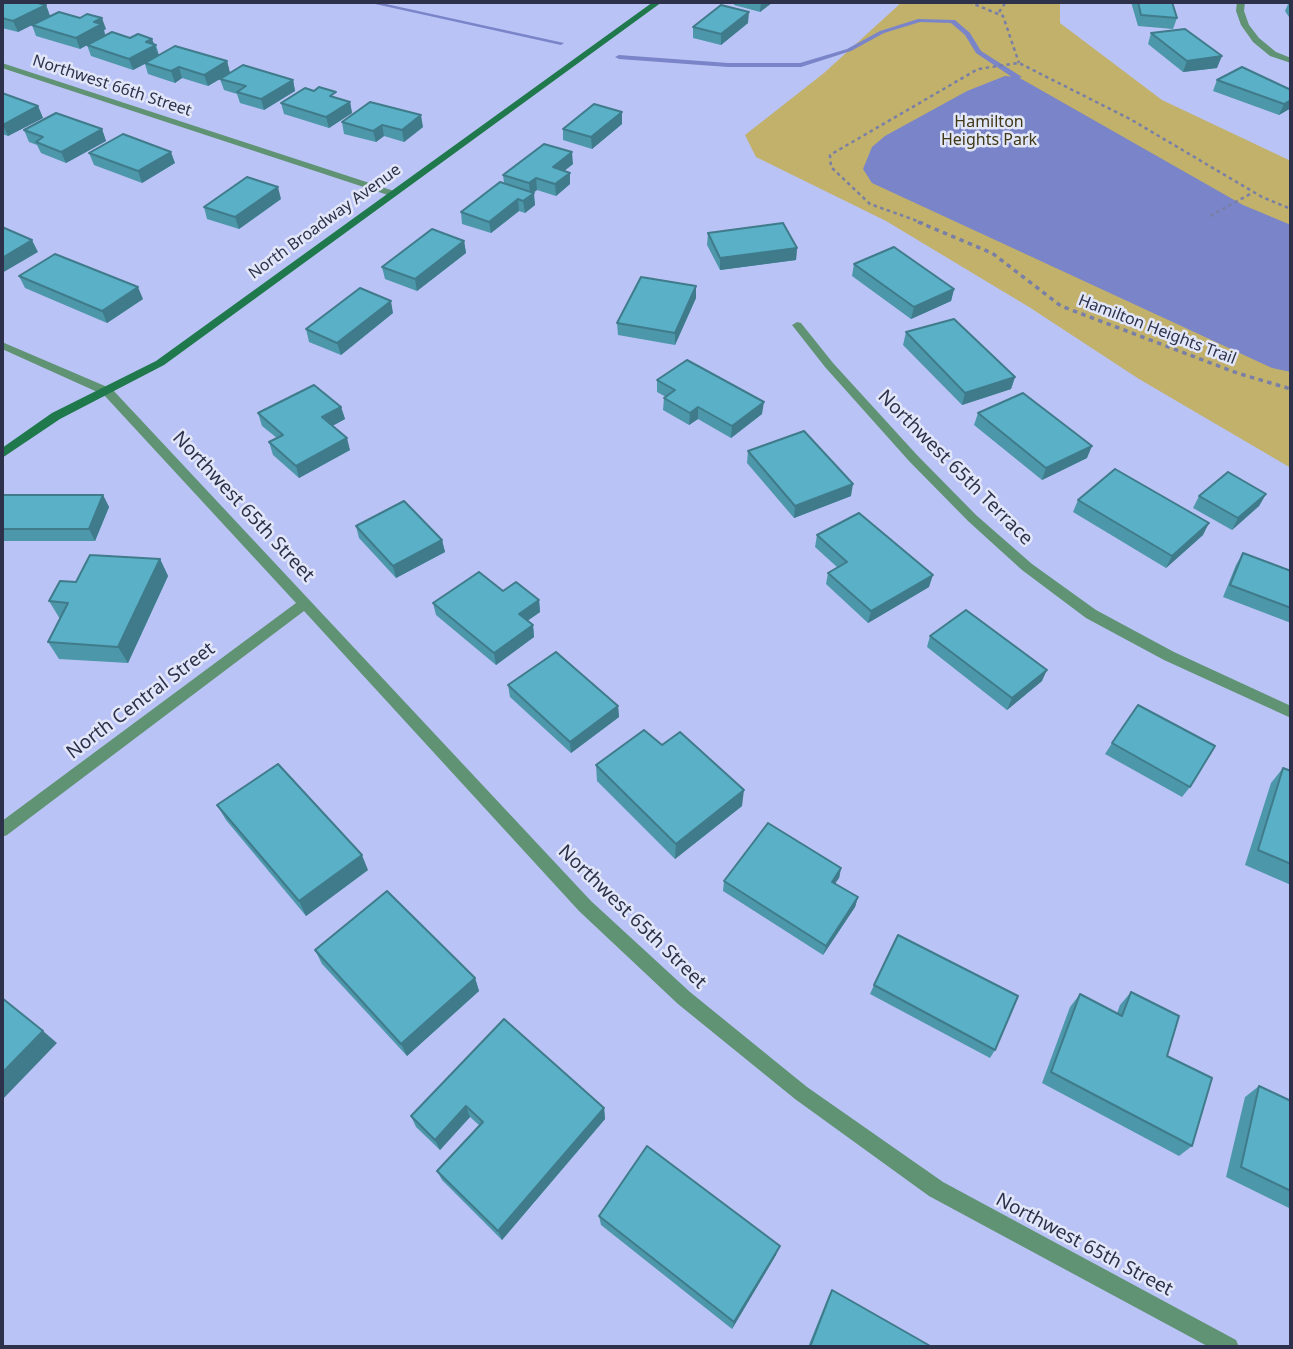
<!DOCTYPE html>
<style>
body{margin:0}
#map{position:relative;width:1293px;height:1349px;overflow:hidden;background:#bac3f5;font-family:"Noto Sans",sans-serif}
canvas{display:block}
.frame{position:absolute;inset:0;border:4px solid #2d314a;pointer-events:none}
</style>
<div id="map">
<canvas width="1293" height="1349"></canvas>
<div class="frame"></div>
</div>
<script>
const c = document.querySelector('canvas').getContext('2d');
c.lineJoin = 'round';
function fillPath(path, color) { c.fillStyle = color; c.fill(path, 'evenodd'); }
const toPath = rows => new Path2D(rows.map(r => 'M' + r).join(''));
function trace(path, color, width, dash) { c.strokeStyle = color; c.lineWidth = width; c.lineCap = dash ? 'butt' : 'round'; c.setLineDash(dash || []); c.stroke(path); }
function label(font, color, halo, rows, align = 'center') {
  c.font = font + ' "Noto Sans",sans-serif'; c.lineWidth = 5; c.setLineDash([]); c.textBaseline = 'middle'; c.strokeStyle = halo; c.fillStyle = color; for (const [text, x, y, turn = 0] of rows) {
    c.save(); c.translate(x, y); c.rotate((+turn || 0) * Math.PI / 180); c.textAlign = isNaN(turn) ? turn : align; if (halo) c.strokeText(text, 0, 0); c.fillText(text, 0, 0); c.restore();
  }
}
const green = toPath([
 [902,2,1060,2,1060,23,1162,100,1291,161,1291,468,1139,379,1029,307,886,221,756,157,745,135,824,73]
]);
const water = toPath([
 [1005,76,1018,77,1243,205,1291,225,1291,372,1272,368,872,183,863,169,872,147,885,136,967,91]
]);
const stream = toPath([
 [366,2,377,2,564,43,561,45,366,2],
 [918,19,955,20,970,33,981,51,1022,77,1015,79,976,53,965,35,951,23,920,22,884,33,851,51,801,67,728,67,619,59,615,57,619,55,728,63,800,63,847,49,880,31,918,19]
]);
const pathFar1 = toPath([
 [969,2,1003,16,1019,63],
 [999,12,1006,2],
 [1210,216,1252,193],
 [923,223,870,204,831,167,830,155,978,69,1019,63,1130,119,1262,197,1291,209]
]);
const path = toPath([
 [918,222,992,253,1061,306,1237,373,1291,389]
]);
const street = toPath([
 [1237,2,1245,2,1244,11,1249,25,1259,38,1276,52,1291,58,1291,63,1270,56,1253,42,1241,25,1236,11,1237,2],
 [2,63,394,191,396,193,388,195,2,68,2,63],
 [797,322,801,323,833,363,917,455,976,515,1032,564,1096,610,1174,652,1291,706,1291,718,1164,660,1086,618,1022,570,968,521,909,461,825,367,792,325,797,322],
 [2,342,112,389,591,901,690,992,807,1087,943,1182,1236,1340,1239,1347,1209,1347,929,1196,795,1099,678,1004,579,911,304,611,7,835,2,837,2,821,296,603,104,395,2,349,2,342]
]);
const secondary = toPath([
 [653,2,662,2,164,365,60,419,2,458,2,448,52,413,156,361,653,2]
]);
const wall = toPath([
 [2,2,46,5,50,16,106,29,104,30,105,35,156,45,159,55,227,61,230,73,293,80,295,91,264,110,240,103,237,94,224,90,220,79,208,86,182,78,175,83,148,74,145,64,133,70,91,56,87,45,80,49,36,36,32,25,18,32,2,28],
 [734,2,773,2,760,12,734,5],
 [1131,2,1172,2,1177,18,1173,29,1138,26],
 [1289,2,1291,2,1291,20,1285,11],
 [748,23,721,45,693,38,693,27],
 [1151,33,1217,68,1183,72,1148,44],
 [1217,80,1291,90,1291,108,1279,115,1213,91],
 [2,93,38,106,43,118,8,136,2,134],
 [337,98,350,102,352,113,329,128,284,114,281,103],
 [622,112,622,124,592,149,563,140,563,129],
 [342,122,423,127,404,142,384,136,376,142,344,134],
 [102,129,106,141,66,163,41,153,37,145,29,142,24,130],
 [89,153,175,163,142,183,94,165],
 [573,164,564,171,570,184,556,196,537,190,533,193,535,205,525,213,519,211,491,233,462,224,461,212,504,183,503,175],
 [281,199,239,229,207,219,204,207],
 [708,233,797,248,796,260,720,270,707,245],
 [464,241,466,253,417,291,385,279,382,267],
 [854,264,954,289,951,301,911,319,852,276],
 [19,276,143,299,107,323,25,288],
 [696,286,696,298,675,345,618,335,617,323],
 [393,313,341,355,309,342,306,329],
 [906,332,1015,377,1011,389,962,405,903,345],
 [657,380,762,414,731,438,698,419,689,425,663,410,664,398,666,397,657,392],
 [341,407,345,419,332,426,350,450,299,478,273,455,269,442,277,438,262,426,258,413],
 [978,413,1087,458,1042,480,974,425],
 [748,451,851,496,794,518,747,463],
 [1266,494,1259,506,1232,530,1193,508,1199,496],
 [103,495,109,507,95,541,2,541,2,497],
 [1078,500,1203,535,1166,568,1073,512],
 [356,526,442,540,445,552,396,578,359,538],
 [817,535,929,587,868,623,826,584,828,573,837,567,815,547],
 [1243,553,1291,571,1291,623,1223,597,1236,565],
 [160,559,168,576,128,663,59,659,48,642,60,619,49,601,76,582],
 [503,591,539,600,540,612,527,621,533,625,534,637,496,665,436,615,433,603],
 [930,636,1042,681,1007,710,927,647],
 [508,685,618,706,619,717,571,753,510,697],
 [1112,743,1190,787,1182,797,1105,754],
 [662,745,742,806,675,859,597,781,596,765],
 [1283,768,1291,771,1291,885,1245,865,1271,783],
 [217,805,368,870,306,916,226,820],
 [841,868,839,878,835,883,858,897,855,907,823,955,723,891,724,881],
 [315,950,475,978,479,991,407,1056,322,964],
 [874,985,995,1050,990,1058,870,994],
 [1131,992,1167,1056,1192,1146,1179,1156,1042,1083,1070,1007,1080,994,1117,1013,1120,1005],
 [504,1019,604,1108,605,1119,502,1240,442,1180,437,1171,479,1125,470,1117,440,1150,416,1127,411,1116],
 [1259,1086,1291,1101,1291,1209,1226,1177,1245,1097],
 [599,1216,776,1255,732,1329,601,1225],
 [832,1290,932,1347,808,1347,829,1295]
]);
const shadedWall = toPath([
 [761,2,773,2,760,12],
 [46,5,50,16,18,32,13,21],
 [749,12,748,23,721,45,721,34],
 [102,18,106,29,104,30,105,35,80,49,76,38,94,22],
 [152,39,159,56,133,70,129,59,146,42],
 [1222,56,1217,68,1183,72,1187,61],
 [227,61,230,73,208,86,204,75],
 [179,67,182,78,175,83,171,71],
 [293,80,295,91,264,110,261,99],
 [1291,100,1291,108,1279,115,1284,104],
 [350,102,352,113,329,128,326,117],
 [38,106,43,118,8,136,3,125],
 [622,112,622,124,592,149,591,137],
 [421,115,423,127,404,142,402,130],
 [382,125,384,136,376,142,373,131],
 [102,129,106,141,66,163,61,152],
 [171,152,175,163,142,183,138,171],
 [572,152,573,164,554,179,553,167],
 [570,173,570,184,556,196,555,184],
 [536,178,537,190,530,195,529,183],
 [278,187,281,199,239,229,235,217],
 [534,193,535,205,525,213,523,201],
 [518,199,519,211,491,233,489,222],
 [32,240,38,252,2,273,2,258],
 [464,241,466,253,417,291,415,279],
 [797,248,796,260,720,270,720,258],
 [696,286,696,298,675,345,675,333],
 [138,287,143,299,107,323,102,311],
 [954,289,951,301,911,319,914,307],
 [391,301,393,313,341,355,337,343],
 [1015,377,1011,389,962,405,965,393],
 [764,402,762,414,731,438,732,426],
 [341,407,345,419,325,430,322,417],
 [698,407,698,419,689,425,690,413],
 [347,438,350,450,299,478,296,466],
 [1092,446,1087,458,1042,480,1046,468],
 [853,484,851,496,794,518,795,506],
 [1266,494,1259,506,1232,530,1238,518],
 [103,495,109,507,95,541,89,529],
 [1209,523,1203,535,1166,568,1172,556],
 [442,540,445,552,396,578,393,566],
 [160,559,168,576,128,663,118,647],
 [933,575,929,587,868,623,871,611],
 [539,600,540,612,520,626,519,614],
 [533,625,534,637,496,665,494,653],
 [1047,670,1042,681,1007,710,1012,698],
 [618,706,619,717,571,753,570,742],
 [744,790,742,806,675,859,676,844],
 [362,855,368,870,306,916,299,901],
 [841,868,839,878,829,892,832,882],
 [858,897,855,907,823,955,826,946],
 [475,978,479,991,407,1056,401,1044],
 [43,1031,57,1043,2,1100,2,1073],
 [466,1106,470,1117,440,1150,435,1140],
 [604,1108,605,1119,502,1240,498,1231],
 [780,1246,776,1255,732,1329,734,1322]
]);
const building = toPath([
 [2,2,34,2,46,5,13,21,2,18,2,2],
 [1138,2,1172,2,1177,18,1141,15,1138,2],
 [721,5,749,12,721,34,693,27,721,5],
 [59,12,80,18,87,14,102,18,94,22,102,24,76,38,32,25,59,12],
 [1185,29,1222,56,1187,61,1151,33,1185,29],
 [112,32,130,38,138,34,152,39,146,42,156,45,129,59,87,45,112,32],
 [175,46,227,61,204,75,179,67,171,71,145,63,175,46],
 [243,65,293,80,261,99,237,92,246,86,220,79,243,65],
 [1242,67,1291,90,1291,100,1284,104,1217,80,1242,67],
 [319,87,336,92,330,96,350,102,326,117,281,103,305,88,314,91,319,87],
 [2,93,38,106,3,125,2,124,2,93],
 [370,102,421,115,402,130,382,125,373,131,342,122,370,102],
 [594,104,622,112,591,137,563,129,594,104],
 [56,113,102,129,61,152,36,142,43,137,24,130,56,113],
 [123,134,171,152,138,171,89,153,123,134],
 [544,144,572,152,553,167,570,173,555,184,536,178,529,183,503,175,544,144],
 [247,177,278,187,235,217,204,207,247,177],
 [500,182,534,193,523,201,518,199,489,222,461,212,500,182],
 [783,223,797,248,720,258,708,233,783,223],
 [2,227,32,240,2,258,2,227],
 [432,229,464,241,415,279,382,267,432,229],
 [894,247,954,289,914,307,854,264,894,247],
 [55,254,138,287,102,311,19,276,55,254],
 [641,277,696,286,675,333,617,323,641,277],
 [360,288,391,301,337,343,306,329,360,288],
 [954,319,1015,377,965,393,906,332,954,319],
 [687,360,764,402,732,426,698,407,690,413,664,398,675,390,657,380,687,360],
 [314,385,341,407,322,417,347,438,296,466,269,442,283,435,258,413,314,385],
 [1023,393,1092,446,1046,468,978,413,1023,393],
 [804,431,853,484,795,506,748,451,804,431],
 [1115,469,1209,523,1172,556,1078,500,1115,469],
 [1228,472,1266,494,1238,518,1199,496,1228,472],
 [3,495,103,495,89,529,2,529,2,497,3,495],
 [404,501,442,540,393,566,356,526,404,501],
 [859,513,933,575,871,611,828,573,847,562,817,535,859,513],
 [1243,553,1291,571,1291,608,1230,585,1243,553],
 [90,555,160,559,118,647,48,642,68,603,49,601,60,581,76,582,90,555],
 [479,572,503,591,516,582,539,600,519,614,533,625,494,653,433,603,479,572],
 [966,610,1047,670,1012,698,930,636,966,610],
 [556,652,618,706,570,742,508,685,556,652],
 [1138,705,1215,746,1190,787,1112,743,1138,705],
 [644,730,662,745,680,732,744,790,676,844,596,765,644,730],
 [278,764,362,855,299,901,217,805,278,764],
 [1283,768,1291,771,1291,864,1258,850,1283,768],
 [768,823,841,868,832,882,858,897,826,946,724,881,768,823],
 [387,891,475,978,401,1044,315,950,387,891],
 [898,935,1018,996,995,1050,874,985,898,935],
 [1131,992,1179,1016,1167,1056,1212,1078,1192,1146,1051,1072,1080,994,1122,1016,1131,992],
 [2,998,43,1031,2,1073,2,998],
 [504,1019,604,1108,498,1231,437,1171,483,1122,466,1106,435,1140,411,1116,504,1019],
 [1259,1086,1291,1101,1291,1191,1241,1167,1259,1086],
 [647,1146,780,1246,734,1322,599,1216,647,1146],
 [832,1290,932,1347,810,1347,832,1290]
]);
const farStreetnames = [
 ["Northwest 66th Street",112,86,18],
 ["North Broadway Avenue",325,222,-36],
 ["Hamilton Heights Trail",1157,330,21]
];
const farParknames = [
 ["Hamilton",989,122],
 ["Heights Park",989,140]
];
const streetNames = [
 ["Northwest 65th Terrace",955,468,45],
 ["Northwest 65th Street",243,507,47],
 ["North Central Street",141,701,-37],
 ["Northwest 65th Street",632,917,44],
 ["Northwest 65th Street",1084,1245,28]
];
fillPath(green, '#c2b16b');
fillPath(water, '#7a84c8');
fillPath(stream, '#7a84c8');
trace(pathFar1, '#797fa6', 2.5, [3.5, 3.5]);
trace(path, '#797fa6', 3.5, [4.5, 4.5]);
fillPath(street, '#609374');
fillPath(secondary, '#1f794c');
fillPath(wall, '#4d97aa');
fillPath(shadedWall, '#3f7b8b');
fillPath(building, '#5ab0c6');
trace(building, '#3f7b8b', 2);
label('16px', '#2d314a', '#e2e6f9', farStreetnames);
label('16px', '#413916', '#e2e6f9', farParknames);
label('19px', '#2d314a', '#e2e6f9', streetNames);
</script>
